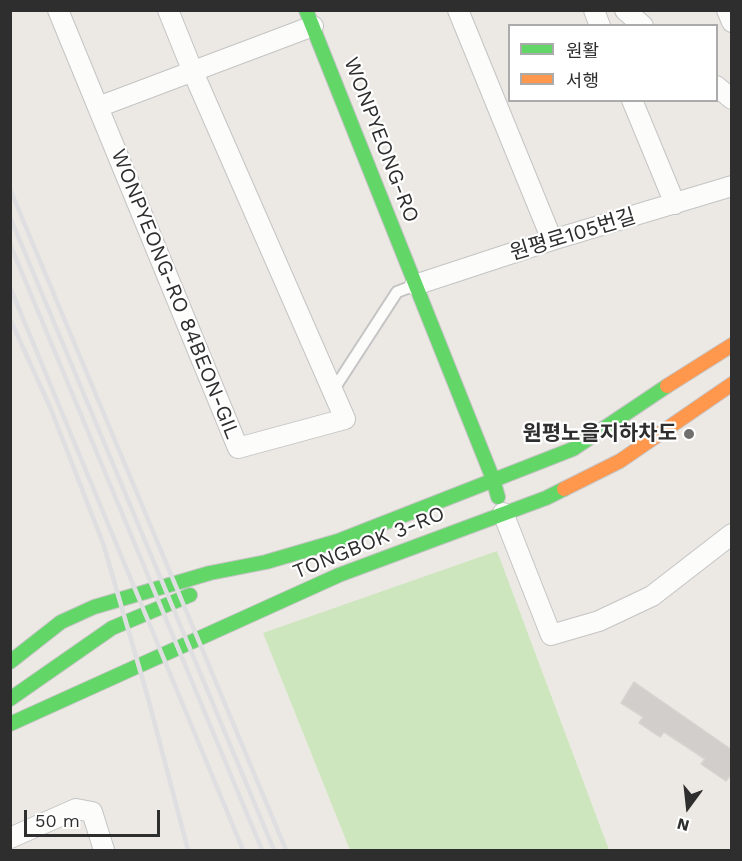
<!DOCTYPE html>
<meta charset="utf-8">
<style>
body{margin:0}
#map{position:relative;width:742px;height:861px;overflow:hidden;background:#ece8e4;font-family:"Work Sans","Noto Sans KR",sans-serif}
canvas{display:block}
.frame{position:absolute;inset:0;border:12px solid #2e2e2e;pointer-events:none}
.legend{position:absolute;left:508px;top:24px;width:210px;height:78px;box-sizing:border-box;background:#fff;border:2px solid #ababab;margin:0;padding:8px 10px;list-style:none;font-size:18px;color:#2e2e2e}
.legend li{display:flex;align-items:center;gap:12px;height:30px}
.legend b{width:30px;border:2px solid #ababab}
.north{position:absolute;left:658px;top:777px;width:60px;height:60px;-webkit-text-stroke:4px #fff;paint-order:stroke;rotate:195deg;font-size:16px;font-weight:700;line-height:24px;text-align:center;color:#2e2e2e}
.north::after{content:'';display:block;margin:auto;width:21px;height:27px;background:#2e2e2e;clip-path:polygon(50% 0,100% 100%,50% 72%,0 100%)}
.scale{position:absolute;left:24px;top:810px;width:136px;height:27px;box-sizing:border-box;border:3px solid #2e2e2e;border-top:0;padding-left:8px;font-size:18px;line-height:21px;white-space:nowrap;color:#2e2e2e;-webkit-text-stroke:4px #fff;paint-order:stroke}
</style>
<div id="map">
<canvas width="742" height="861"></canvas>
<div class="frame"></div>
<ul class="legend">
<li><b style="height:8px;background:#63d668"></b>원활</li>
<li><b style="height:8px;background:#ff974d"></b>서행</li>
</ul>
<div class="north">N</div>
<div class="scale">50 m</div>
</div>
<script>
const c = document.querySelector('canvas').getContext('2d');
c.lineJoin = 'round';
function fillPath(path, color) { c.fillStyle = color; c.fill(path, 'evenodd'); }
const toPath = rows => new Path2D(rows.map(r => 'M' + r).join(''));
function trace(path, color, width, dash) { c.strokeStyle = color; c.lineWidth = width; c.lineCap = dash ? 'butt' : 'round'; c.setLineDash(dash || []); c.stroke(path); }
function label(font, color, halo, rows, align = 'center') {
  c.font = font + ' "Work Sans","Noto Sans KR",sans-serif'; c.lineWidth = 4.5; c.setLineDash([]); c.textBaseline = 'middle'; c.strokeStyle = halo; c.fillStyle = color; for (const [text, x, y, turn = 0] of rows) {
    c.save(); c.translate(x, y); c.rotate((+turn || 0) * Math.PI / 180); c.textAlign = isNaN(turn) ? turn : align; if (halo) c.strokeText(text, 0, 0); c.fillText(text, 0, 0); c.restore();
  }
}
const green = toPath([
 [497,551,609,850,350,850,263,633]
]);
const building = toPath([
 [634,682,732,750,732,773,726,781,701,764,705,759,664,732,660,737,639,723,643,717,621,703,634,682]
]);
const lane = toPath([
 [334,389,397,292,415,285]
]);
const street = toPath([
 [58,10,238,448,345,419,193,72,168,10],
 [458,10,552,240],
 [594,10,600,26],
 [625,10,643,26],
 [727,10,732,22],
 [716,86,732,99],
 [632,100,675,204],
 [98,107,313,26],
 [415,285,552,240,732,186],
 [503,513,551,635,599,621,652,596,732,534],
 [10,838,76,809,92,812,104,850]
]);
const fast = toPath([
 [306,10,493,479,498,497],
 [10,662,61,622,94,607,210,573,266,562,338,541,573,449,667,386],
 [10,699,112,628,190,595],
 [10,724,339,575,546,498,564,489]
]);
const slow = toPath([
 [667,386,732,345],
 [564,489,620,461,732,384]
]);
const rail = toPath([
 [10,189,286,850],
 [10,217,274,850],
 [10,244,262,850],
 [10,287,243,850],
 [10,319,50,407,103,543,148,698,188,850]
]);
const markers = [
 [689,434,6,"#706f6e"]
];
const streetNames = [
 ["WONPYEONG-RO",381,140,69],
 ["원평로105번길",573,235,-17],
 ["WONPYEONG-RO 84BEON-GIL",175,294,68],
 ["TONGBOK 3-RO",369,543,-22]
];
const poiNames = [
 ["원평노을지하차도",677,434]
];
fillPath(green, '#cee6be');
fillPath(building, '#d1cecb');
trace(building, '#d7d4d0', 1.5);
trace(lane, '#c5c4c5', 14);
trace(street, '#c5c4c5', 22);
trace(fast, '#c5c4c5', 16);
trace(slow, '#c5c4c5', 16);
trace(lane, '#fcfcfb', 10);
trace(street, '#fcfcfb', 20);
trace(fast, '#63d668', 14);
trace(slow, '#ff974d', 14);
trace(rail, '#dfdfe1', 4.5);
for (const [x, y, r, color] of markers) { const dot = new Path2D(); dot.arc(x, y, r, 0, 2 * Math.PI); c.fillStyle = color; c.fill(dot); trace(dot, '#fff', 2); }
label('21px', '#2e2e2e', '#fff', streetNames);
label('bold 21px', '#2e2e2e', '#fff', poiNames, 'right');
</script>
